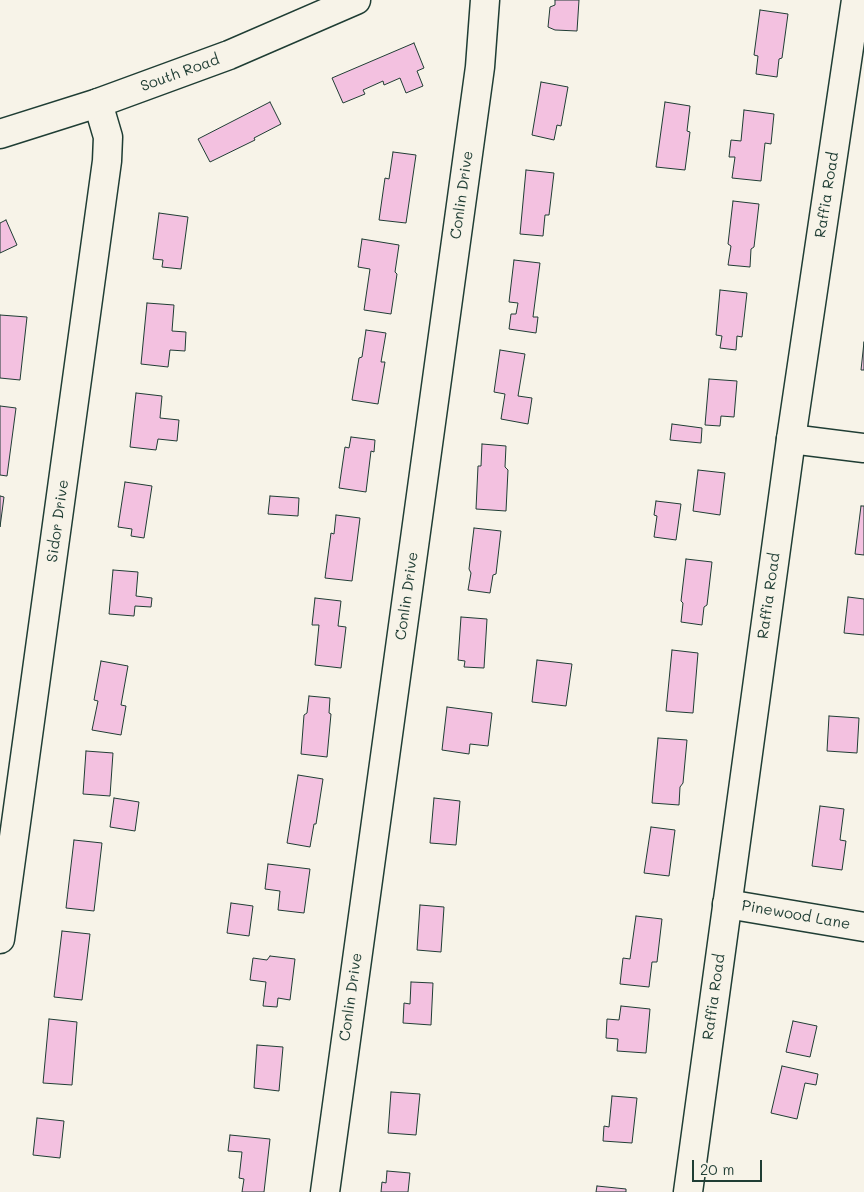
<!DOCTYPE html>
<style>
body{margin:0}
#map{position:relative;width:864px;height:1192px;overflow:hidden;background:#f7f3e8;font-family:Mali,sans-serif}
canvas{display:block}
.scale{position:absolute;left:692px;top:1160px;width:70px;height:22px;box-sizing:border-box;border:2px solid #1f3d34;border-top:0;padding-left:6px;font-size:15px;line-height:18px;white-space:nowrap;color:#1f3d34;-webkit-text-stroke:4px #f7f3e8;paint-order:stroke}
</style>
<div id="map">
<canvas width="864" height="1192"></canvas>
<div class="scale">20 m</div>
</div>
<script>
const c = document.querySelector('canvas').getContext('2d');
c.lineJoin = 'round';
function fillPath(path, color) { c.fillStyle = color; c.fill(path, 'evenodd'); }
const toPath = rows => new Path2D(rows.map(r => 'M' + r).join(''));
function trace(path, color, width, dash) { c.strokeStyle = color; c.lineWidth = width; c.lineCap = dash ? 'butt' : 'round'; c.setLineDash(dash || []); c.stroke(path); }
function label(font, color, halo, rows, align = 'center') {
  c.font = font + ' Mali,sans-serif'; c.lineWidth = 5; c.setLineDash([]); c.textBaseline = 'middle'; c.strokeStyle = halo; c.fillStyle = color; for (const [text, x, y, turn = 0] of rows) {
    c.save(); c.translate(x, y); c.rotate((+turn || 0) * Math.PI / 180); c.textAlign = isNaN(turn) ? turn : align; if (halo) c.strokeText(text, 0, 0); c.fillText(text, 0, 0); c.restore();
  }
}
const building = toPath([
 [555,0,579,0,577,31,555,30,548,27,550,7,555,5,555,0],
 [760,10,788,14,782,58,779,59,777,77,756,74,758,56,754,55,760,10],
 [414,43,424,68,417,71,423,86,406,93,400,78,384,85,383,81,363,90,365,94,343,103,332,78,414,43],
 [541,82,568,87,561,126,557,125,554,140,532,135,541,82],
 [270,102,281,124,254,138,255,140,210,162,198,139,270,102],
 [665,102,690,106,687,131,690,132,685,170,656,167,665,102],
 [744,110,774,114,771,144,765,143,761,181,732,178,735,157,729,157,731,140,741,141,744,110],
 [393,152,416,155,406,223,379,220,385,178,389,179,393,152],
 [526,170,554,173,549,215,545,215,543,236,520,234,526,170],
 [733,201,759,204,754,247,751,249,750,267,728,265,731,246,728,244,733,201],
 [159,213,188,217,181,269,162,267,163,260,153,259,159,213],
 [6,220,17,245,0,253,0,223,6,220],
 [362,239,399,245,395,272,397,274,391,314,364,310,370,269,358,267,362,239],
 [514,260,540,263,533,317,538,317,536,333,509,329,511,314,516,314,518,303,509,302,514,260],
 [720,290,747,293,742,337,737,336,736,350,720,348,722,336,716,335,720,290],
 [147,303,174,305,172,331,186,332,185,351,170,350,168,367,141,364,147,303],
 [0,315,27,317,20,380,0,378,0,315],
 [366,330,386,333,381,362,385,362,378,404,352,400,359,358,362,357,366,330],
 [864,342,864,370,861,370,864,342],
 [500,350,525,354,518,396,532,398,528,424,501,419,505,394,494,392,500,350],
 [709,379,737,381,734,417,721,416,720,426,705,425,709,379],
 [136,393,162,396,160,418,179,420,177,441,158,439,156,450,130,447,136,393],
 [0,406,16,408,7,476,0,475,0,406],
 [672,424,702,428,701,443,670,440,672,424],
 [351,437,375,440,374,452,371,451,366,492,339,488,345,447,349,448,351,437],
 [482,444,506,446,505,467,508,470,506,511,476,509,478,466,481,466,482,444],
 [698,470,725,473,720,515,693,511,698,470],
 [125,482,152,486,144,538,131,536,132,529,118,527,125,482],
 [0,496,4,497,0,527,0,496],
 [270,496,299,498,298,516,268,514,270,496],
 [656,501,681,504,676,540,654,537,657,516,654,515,656,501],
 [861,506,864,506,864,555,855,554,861,506],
 [336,515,360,518,352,581,325,578,331,533,334,534,336,515],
 [474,528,501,531,496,574,493,575,490,593,468,590,471,573,469,569,474,528],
 [686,559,712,562,707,605,704,607,702,625,681,622,683,603,681,601,686,559],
 [113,570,138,572,136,596,152,598,151,607,135,606,134,616,109,614,113,570],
 [848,597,864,599,864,635,844,633,848,597],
 [315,598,341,601,338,626,346,627,341,668,315,665,319,625,312,625,315,598],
 [461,617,487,619,484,668,464,667,465,661,458,660,461,617],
 [672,650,698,653,693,713,666,711,672,650],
 [537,660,572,664,566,706,532,702,537,660],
 [101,661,128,666,121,705,126,706,121,735,92,730,98,701,94,700,101,661],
 [309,696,330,698,329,713,331,714,327,757,301,754,304,715,307,713,309,696],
 [447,707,492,713,488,746,470,744,469,754,442,750,447,707],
 [829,716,859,718,857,753,827,751,829,716],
 [658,738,687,740,683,783,680,787,679,805,652,803,658,738],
 [86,751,113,753,110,796,83,794,86,751],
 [298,775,323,779,316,824,314,824,310,847,287,843,298,775],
 [114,798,139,802,135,831,110,827,114,798],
 [434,798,460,801,456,845,430,843,434,798],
 [820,806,844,809,840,840,846,841,842,870,812,866,820,806],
 [651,827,675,830,669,876,644,873,651,827],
 [74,840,102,843,94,911,66,908,74,840],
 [268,864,310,869,304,913,278,910,280,891,265,889,268,864],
 [231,903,253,906,249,936,227,933,231,903],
 [420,905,444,907,441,952,417,950,420,905],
 [636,916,662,919,657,962,652,962,649,987,620,984,623,958,630,959,636,916],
 [62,931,90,934,82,1000,54,997,62,931],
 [270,956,295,959,290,1000,278,998,277,1007,263,1006,266,982,250,980,253,958,267,960,270,956],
 [411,982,433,983,431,1025,403,1023,404,1003,410,1004,411,982],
 [621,1006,650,1009,646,1053,617,1051,618,1039,606,1038,607,1019,619,1020,621,1006],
 [49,1019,77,1022,72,1085,43,1083,49,1019],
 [793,1021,817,1026,810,1057,786,1052,793,1021],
 [257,1045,283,1047,279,1091,254,1088,257,1045],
 [782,1066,818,1074,816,1085,805,1083,797,1119,771,1113,782,1066],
 [391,1092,420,1094,416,1135,388,1133,391,1092],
 [612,1096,637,1098,632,1143,603,1141,604,1126,609,1127,612,1096],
 [37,1118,64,1121,60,1158,33,1155,37,1118],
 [230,1135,270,1139,264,1192,242,1192,244,1179,239,1178,242,1152,228,1151,230,1135],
 [387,1171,410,1173,408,1192,381,1192,382,1182,386,1183,387,1171],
 [597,1186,626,1189,626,1192,596,1192,597,1186]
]);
const street = toPath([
 [791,439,864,448],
 [727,904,864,927],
 [0,939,107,161,108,137,98,103],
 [325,1192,480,67,485,0]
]);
const secondary = toPath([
 [0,134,98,103,229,55,356,0],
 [688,1192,791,439,856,0]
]);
const streetNames = [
 ["South Road",180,73,-20],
 ["Conlin Drive",462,195,-82],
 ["Raffia Road",827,195,-81],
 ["Sidor Drive",58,521,-82],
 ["Conlin Drive",407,596,-82],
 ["Raffia Road",769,596,-82],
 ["Pinewood Lane",796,915,10],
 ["Conlin Drive",351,997,-82],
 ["Raffia Road",714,997,-82]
];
fillPath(building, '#f3c1e0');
trace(building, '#1f3d34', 1);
trace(street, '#1f3d34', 31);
trace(secondary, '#1f3d34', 31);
trace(street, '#f7f3e8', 28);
trace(secondary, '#f7f3e8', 28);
label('15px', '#1f3d34', '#f7f3e8', streetNames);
</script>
